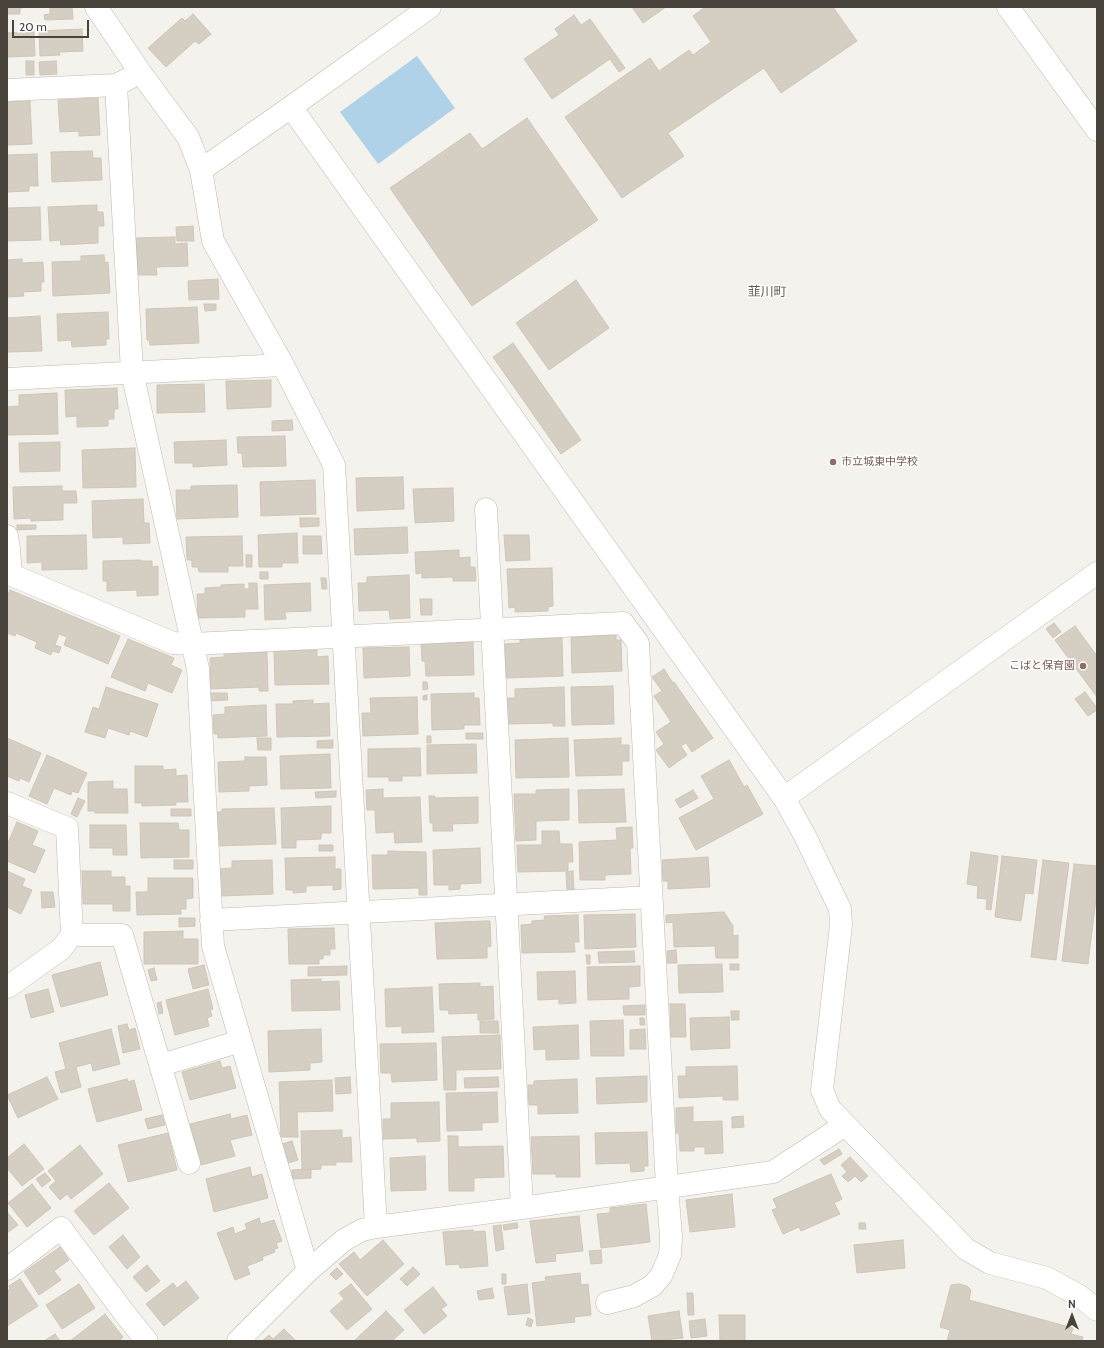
<!DOCTYPE html>
<meta charset="utf-8">
<style>
body{margin:0}
#map{position:relative;width:1104px;height:1348px;overflow:hidden;background:#f4f2ec;font-family:Cabin,sans-serif}
canvas{display:block}
.frame{position:absolute;inset:0;border:8px solid #48433a;pointer-events:none}
.north{position:absolute;left:1052px;top:1296px;width:40px;height:40px;-webkit-text-stroke:3px #fff;paint-order:stroke;rotate:0deg;font-size:11px;font-weight:700;line-height:16px;text-align:center;color:#48433a}
.north::after{content:'';display:block;margin:auto;width:14px;height:18px;background:#48433a;clip-path:polygon(50% 0,100% 100%,50% 72%,0 100%)}
.scale{position:absolute;left:12px;top:20px;width:77px;height:18px;box-sizing:border-box;border:2px solid #48433a;border-top:0;padding-left:5px;font-size:12px;line-height:14px;white-space:nowrap;color:#48433a;-webkit-text-stroke:3px #fff;paint-order:stroke}
</style>
<div id="map">
<canvas width="1104" height="1348"></canvas>
<div class="frame"></div>
<div class="north">N</div>
<div class="scale">20 m</div>
</div>
<script>
const c = document.querySelector('canvas').getContext('2d');
c.lineJoin = 'round';
function fillPath(path, color) { c.fillStyle = color; c.fill(path, 'evenodd'); }
const toPath = rows => new Path2D(rows.map(r => 'M' + r).join(''));
function trace(path, color, width, dash) { c.strokeStyle = color; c.lineWidth = width; c.lineCap = dash ? 'butt' : 'round'; c.setLineDash(dash || []); c.stroke(path); }
function label(font, color, halo, rows, align = 'center') {
  c.font = font + ' Cabin,"Noto Sans JP",sans-serif'; c.lineWidth = 3; c.setLineDash([]); c.textBaseline = 'middle'; c.strokeStyle = halo; c.fillStyle = color; for (const [text, x, y, turn = 0] of rows) {
    c.save(); c.translate(x, y); c.rotate((+turn || 0) * Math.PI / 180); c.textAlign = isNaN(turn) ? turn : align; if (halo) c.strokeText(text, 0, 0); c.fillText(text, 0, 0); c.restore();
  }
}
const water = toPath([
 [417,56,455,108,378,164,340,112]
]);
const building = toPath([
 [7,7,30,7,20,8,20,14,7,14,7,7],
 [50,7,72,7,73,19,45,20,44,15,50,14,50,7],
 [632,7,666,7,643,23,632,7],
 [705,7,833,7,857,41,781,93,764,68,668,133,684,156,622,198,565,117,650,58,659,71,689,50,693,55,711,42,693,16,705,7],
 [193,14,211,34,199,44,195,41,166,67,148,48,182,18,185,21,193,14],
 [574,15,581,25,590,19,625,68,619,72,610,59,552,99,524,59,559,35,555,29,574,15],
 [82,29,83,51,59,52,60,55,40,56,39,31,82,29],
 [34,32,35,56,7,57,7,33,34,32],
 [26,61,34,61,34,75,26,75,26,61],
 [56,61,57,74,40,75,39,62,56,61],
 [98,98,100,135,79,136,79,131,60,132,58,100,98,98],
 [30,101,32,144,7,145,7,102,30,101],
 [527,118,598,220,472,306,390,188,470,133,482,149,527,118],
 [92,151,93,158,101,158,102,180,52,182,51,152,92,151],
 [37,154,38,186,29,186,29,191,7,192,7,155,37,154],
 [97,205,97,212,103,212,104,226,98,226,98,243,61,245,60,240,50,241,48,207,97,205],
 [40,207,41,240,7,241,7,208,40,207],
 [193,226,194,241,177,241,176,227,193,226],
 [175,237,175,244,187,243,188,266,156,267,157,275,138,275,136,238,175,237],
 [104,255,105,263,108,262,110,293,53,296,52,262,81,261,81,256,104,255],
 [22,259,22,263,43,262,44,282,41,282,41,291,23,292,24,296,7,297,7,260,22,259],
 [218,279,219,299,189,300,188,281,218,279],
 [576,280,609,328,549,370,516,323,576,280],
 [204,304,216,304,216,310,205,311,204,304],
 [197,307,199,343,150,345,149,340,147,340,146,309,197,307],
 [108,312,109,339,106,339,106,345,72,347,71,340,58,341,57,314,108,312],
 [40,316,42,351,7,352,7,318,40,316],
 [513,343,581,440,561,454,493,357,513,343],
 [271,380,271,407,227,409,226,381,271,380],
 [204,384,205,412,157,413,157,385,204,384],
 [117,388,118,409,114,409,114,419,108,419,108,426,77,427,77,416,66,417,65,390,117,388],
 [57,393,58,434,7,435,7,407,19,406,19,395,57,393],
 [292,420,293,430,272,431,272,421,292,420],
 [285,436,286,466,243,467,242,453,238,453,237,437,285,436],
 [226,440,227,465,193,467,193,463,175,463,174,442,226,440],
 [60,442,60,471,20,472,19,443,60,442],
 [135,448,136,487,83,488,82,450,135,448],
 [403,477,404,509,357,511,356,478,403,477],
 [315,480,316,514,261,516,260,482,315,480],
 [237,485,238,517,177,519,176,490,191,490,191,486,237,485],
 [62,486,62,491,76,491,77,503,63,503,63,520,31,521,31,518,14,519,13,487,62,486],
 [453,488,454,521,415,523,413,489,453,488],
 [143,499,144,523,149,523,150,543,123,544,123,537,93,538,92,501,143,499],
 [300,518,319,518,319,526,300,527,300,518],
 [17,525,36,525,36,529,17,530,17,525],
 [407,527,408,553,355,555,354,529,407,527],
 [297,533,298,563,282,563,282,567,259,567,258,535,297,533],
 [86,535,87,569,42,570,42,562,27,563,27,536,86,535],
 [504,535,529,535,530,560,506,561,504,535],
 [242,536,243,566,228,566,228,572,199,572,198,567,192,567,192,560,187,560,186,537,242,536],
 [303,536,321,536,322,554,303,554,303,536],
 [459,550,459,558,470,557,470,567,475,567,476,581,453,581,453,577,422,578,422,573,416,574,415,552,459,550],
 [246,555,252,555,252,567,246,567,246,555],
 [140,560,140,561,152,561,152,567,158,566,158,595,137,596,137,590,107,591,107,581,103,581,103,561,140,560],
 [552,568,553,606,548,607,548,611,515,612,515,607,509,608,507,569,552,568],
 [260,572,268,572,268,579,260,579,260,572],
 [409,575,410,618,390,619,389,610,359,611,358,583,367,583,367,577,409,575],
 [321,578,326,578,327,589,322,589,321,578],
 [249,583,257,583,258,609,245,609,245,617,198,618,197,594,205,594,205,588,221,587,221,585,244,584,244,589,249,589,249,583],
 [310,583,311,611,285,612,286,619,265,620,264,585,310,583],
 [10,590,120,636,108,664,64,645,67,637,59,634,55,645,61,647,59,653,52,651,51,655,35,648,37,642,16,633,15,636,7,633,7,597,10,590],
 [420,599,432,599,432,615,421,615,420,599],
 [1054,623,1061,632,1053,638,1046,629,1054,623],
 [1075,626,1097,656,1097,697,1055,640,1075,626],
 [616,635,616,640,621,640,622,671,572,673,571,637,616,635],
 [562,638,563,676,506,678,505,644,520,643,520,639,562,638],
 [128,639,174,658,171,665,182,670,172,693,148,683,145,691,111,677,128,639],
 [473,642,474,675,426,676,425,661,422,661,421,644,473,642],
 [409,647,410,676,364,678,363,648,409,647],
 [317,650,317,657,328,656,329,684,275,685,274,651,317,650],
 [267,652,268,691,259,691,259,687,211,689,210,658,224,657,224,653,267,652],
 [664,669,673,683,674,682,713,738,692,752,686,743,681,746,687,755,669,768,656,750,664,744,656,732,671,722,654,696,662,691,652,677,664,669],
 [423,682,427,682,428,689,423,690,423,682],
 [613,686,614,724,572,725,571,687,613,686],
 [106,687,158,704,147,737,130,731,129,735,108,728,105,738,85,732,93,707,99,709,106,687],
 [564,687,565,726,553,726,553,723,507,724,507,698,515,698,515,689,564,687],
 [1085,692,1097,708,1097,710,1088,716,1075,699,1085,692],
 [208,693,227,693,228,700,208,701,208,693],
 [474,693,474,698,479,698,480,725,464,725,464,729,432,730,431,694,474,693],
 [427,695,427,700,423,700,423,696,427,695],
 [417,697,418,734,363,736,362,713,371,713,370,698,417,697],
 [313,700,313,704,329,703,330,736,277,737,276,704,293,704,293,701,313,700],
 [266,705,267,736,218,738,218,734,214,734,213,715,225,714,225,707,266,705],
 [466,733,483,733,483,739,466,739,466,733],
 [427,736,431,736,431,743,427,743,427,736],
 [7,738,41,753,29,782,20,778,19,781,7,776,7,738],
 [257,738,271,738,271,750,258,750,257,738],
 [568,738,569,777,516,778,515,740,568,738],
 [621,738,621,745,629,745,629,761,622,761,622,775,576,776,574,740,621,738],
 [333,740,333,748,317,748,317,741,333,740],
 [476,744,477,773,427,774,427,745,476,744],
 [420,748,421,776,402,776,402,781,389,781,389,777,368,777,368,749,420,748],
 [330,754,331,788,281,789,280,756,330,754],
 [47,755,87,773,78,793,72,791,71,795,54,788,47,804,29,796,47,755],
 [245,757,266,757,267,785,249,786,249,791,219,792,218,762,245,761,245,757],
 [729,760,744,787,747,785,763,814,696,850,679,818,714,799,701,776,729,760],
 [135,766,163,766,163,770,176,769,176,776,187,775,188,802,176,802,176,805,142,806,142,803,135,803,135,766],
 [113,781,113,789,127,789,128,813,95,813,95,811,88,811,88,782,113,781],
 [383,789,383,798,420,797,422,842,395,843,394,832,376,833,375,810,367,810,366,790,383,789],
 [569,789,569,820,536,821,536,840,516,841,514,794,536,794,536,790,569,789],
 [624,789,626,822,579,823,578,790,624,789],
 [693,790,698,798,680,808,675,800,693,790],
 [336,791,336,797,316,798,315,792,336,791],
 [429,796,435,796,435,798,478,797,478,823,452,824,453,831,433,831,433,823,430,823,429,796],
 [78,798,85,801,77,817,71,814,78,798],
 [331,806,331,833,321,833,321,839,296,840,296,848,282,848,281,808,331,806],
 [274,808,276,844,217,846,216,812,222,812,222,809,274,808],
 [171,809,191,809,191,816,171,816,171,809],
 [17,822,38,831,32,845,45,850,35,873,7,861,7,845,17,822],
 [140,823,178,823,179,830,189,830,189,857,141,858,140,823],
 [90,825,126,825,127,855,113,855,113,848,90,848,90,825],
 [632,827,633,848,630,848,631,874,605,875,605,880,580,880,579,842,617,840,616,828,632,827],
 [542,831,559,831,560,844,572,844,573,862,568,862,568,871,518,872,517,845,542,845,542,831],
 [319,845,333,845,333,851,319,851,319,845],
 [480,848,481,883,460,884,460,889,449,890,449,885,434,885,433,850,480,848],
 [388,851,426,852,427,895,419,895,419,888,373,889,372,855,388,855,388,851],
 [971,852,998,856,991,910,986,909,987,899,977,898,978,886,967,884,971,852],
 [1002,856,1037,860,1033,894,1025,893,1021,921,995,917,1002,856],
 [335,857,335,869,341,869,341,889,333,890,333,885,306,886,306,892,293,893,293,890,286,890,285,858,335,857],
 [708,857,710,887,668,889,668,881,663,881,662,860,708,857],
 [174,860,193,860,193,869,174,869,174,860],
 [272,860,273,894,221,896,220,869,232,868,232,861,272,860],
 [1043,860,1069,863,1056,960,1031,957,1043,860],
 [1074,864,1097,866,1097,890,1088,964,1062,961,1074,864],
 [7,871,25,879,22,886,32,890,21,914,7,907,7,871],
 [82,871,111,871,111,877,125,877,125,886,130,886,130,911,113,911,113,904,83,904,82,871],
 [573,871,574,891,567,891,566,872,573,871],
 [148,878,193,878,193,898,186,899,186,909,181,909,181,914,137,915,136,892,148,892,148,878],
 [41,892,53,892,55,907,42,908,41,892],
 [724,912,733,926,733,936,738,935,738,958,716,958,715,946,674,947,673,922,666,923,666,915,724,912],
 [635,914,636,947,585,949,584,915,635,914],
 [578,915,579,942,574,942,575,952,522,953,521,925,532,924,532,921,545,920,544,916,578,915],
 [179,918,195,918,195,926,179,927,179,918],
 [486,921,490,921,491,946,487,947,487,958,437,959,435,923,486,921],
 [334,928,335,949,330,949,330,955,323,955,323,959,319,959,319,964,289,964,288,929,334,928],
 [183,931,183,939,198,939,198,964,144,964,144,932,183,931],
 [676,950,677,963,667,963,667,951,676,950],
 [634,951,635,962,599,963,598,952,634,951],
 [586,955,590,955,590,964,587,964,586,955],
 [100,962,108,995,61,1007,52,975,100,962],
 [722,964,723,992,679,993,678,965,722,964],
 [730,964,739,964,739,970,730,970,730,964],
 [204,965,209,985,193,989,188,969,204,965],
 [347,966,347,975,308,976,308,967,347,966],
 [640,966,640,986,629,987,629,999,588,1000,587,967,640,966],
 [154,968,157,980,151,981,148,970,154,968],
 [575,971,576,1003,559,1004,559,999,538,1000,537,972,575,971],
 [321,979,321,982,339,981,340,1010,292,1011,291,980,321,979],
 [480,983,480,987,493,986,494,1019,478,1020,478,1013,449,1014,448,1010,440,1010,439,984,480,983],
 [432,987,434,1032,402,1033,402,1026,386,1027,385,989,432,987],
 [48,989,54,1012,31,1018,25,995,48,989],
 [208,989,213,1009,210,1010,212,1016,207,1018,209,1026,175,1035,166,1000,208,989],
 [161,1002,163,1013,159,1014,157,1003,161,1002],
 [670,1004,685,1004,686,1037,671,1037,670,1004],
 [645,1005,645,1015,624,1015,623,1006,645,1005],
 [731,1011,739,1011,739,1020,731,1020,731,1011],
 [729,1017,730,1048,691,1050,690,1018,729,1017],
 [640,1018,644,1018,645,1025,640,1025,640,1018],
 [623,1020,624,1056,591,1056,590,1021,623,1020],
 [480,1021,498,1021,499,1033,480,1033,480,1021],
 [127,1024,129,1030,135,1028,140,1049,123,1053,118,1026,127,1024],
 [578,1025,579,1059,546,1060,546,1049,534,1050,533,1027,578,1025],
 [111,1029,120,1064,93,1071,91,1063,76,1067,81,1087,61,1093,55,1072,66,1069,59,1043,111,1029],
 [321,1029,322,1062,310,1063,310,1070,269,1072,268,1031,321,1029],
 [645,1029,646,1049,630,1049,630,1030,645,1029],
 [500,1035,501,1069,456,1070,456,1090,444,1090,442,1037,500,1035],
 [436,1043,437,1080,392,1082,391,1073,381,1073,380,1044,436,1043],
 [220,1061,222,1068,230,1066,236,1088,190,1100,182,1072,220,1061],
 [737,1066,738,1100,723,1100,723,1096,679,1098,678,1076,686,1076,686,1067,737,1066],
 [647,1076,647,1102,597,1104,596,1078,647,1076],
 [47,1077,58,1099,18,1118,7,1095,47,1077],
 [350,1077,351,1093,336,1094,335,1078,350,1077],
 [498,1077,499,1087,465,1088,464,1078,498,1077],
 [127,1079,128,1082,134,1080,142,1110,97,1122,88,1089,127,1079],
 [577,1079,578,1113,538,1114,538,1105,529,1105,528,1085,534,1085,534,1081,577,1079],
 [332,1080,333,1111,297,1112,298,1137,281,1137,279,1082,332,1080],
 [497,1092,498,1122,482,1123,482,1130,447,1131,446,1093,497,1092],
 [439,1102,440,1141,417,1142,417,1138,383,1139,383,1119,391,1119,391,1103,439,1102],
 [693,1107,693,1122,722,1121,723,1153,705,1154,705,1147,694,1147,694,1151,680,1151,679,1133,676,1133,676,1108,693,1107],
 [230,1114,231,1119,247,1115,252,1135,230,1140,235,1156,201,1165,190,1124,230,1114],
 [162,1115,165,1125,148,1129,145,1119,162,1115],
 [743,1116,744,1127,732,1128,732,1117,743,1116],
 [342,1130,342,1138,351,1137,352,1162,336,1162,336,1165,321,1165,321,1169,302,1170,301,1131,342,1130],
 [647,1132,648,1166,644,1166,644,1171,631,1172,630,1163,596,1164,595,1133,647,1132],
 [168,1133,177,1170,128,1182,118,1145,168,1133],
 [448,1136,458,1136,458,1147,503,1146,504,1177,474,1178,474,1191,449,1191,448,1136],
 [579,1136,580,1177,556,1177,556,1174,533,1174,531,1137,579,1136],
 [292,1141,298,1160,288,1163,282,1144,292,1141],
 [24,1144,44,1169,22,1186,7,1168,7,1158,24,1144],
 [80,1145,103,1174,71,1199,67,1194,60,1200,49,1187,56,1181,48,1171,80,1145],
 [839,1149,842,1154,824,1165,820,1160,839,1149],
 [425,1156,426,1190,391,1191,390,1158,425,1156],
 [850,1157,868,1176,861,1182,855,1176,848,1182,842,1176,847,1172,841,1165,850,1157],
 [250,1167,252,1177,262,1174,268,1198,214,1212,206,1179,250,1167],
 [311,1169,311,1178,292,1179,292,1170,311,1169],
 [45,1173,51,1180,42,1187,36,1179,45,1173],
 [831,1174,842,1199,834,1203,840,1214,801,1231,799,1227,783,1234,772,1210,777,1208,773,1199,831,1174],
 [109,1183,129,1208,94,1235,74,1211,109,1183],
 [32,1184,51,1208,27,1227,8,1203,32,1184],
 [732,1194,735,1227,690,1232,686,1200,732,1194],
 [646,1204,650,1242,601,1248,597,1214,610,1213,610,1208,646,1204],
 [7,1212,18,1225,7,1233,7,1212],
 [579,1216,583,1251,555,1254,556,1261,536,1263,530,1221,579,1216],
 [259,1218,261,1224,274,1220,282,1241,276,1243,278,1248,274,1249,275,1252,262,1257,263,1260,247,1266,250,1274,235,1280,217,1233,233,1227,235,1234,247,1229,245,1224,259,1218],
 [517,1223,518,1228,504,1230,503,1225,517,1223],
 [859,1223,865,1223,866,1229,859,1229,859,1223],
 [501,1225,504,1249,496,1251,493,1226,501,1225],
 [473,1230,473,1232,485,1231,488,1266,460,1268,459,1264,446,1265,443,1232,473,1230],
 [123,1235,140,1257,127,1269,109,1247,123,1235],
 [383,1240,404,1264,367,1296,339,1264,354,1252,360,1260,383,1240],
 [903,1240,905,1268,857,1273,854,1245,903,1240],
 [60,1247,69,1260,54,1271,61,1280,39,1295,24,1272,60,1247],
 [601,1250,602,1263,591,1264,589,1251,601,1250],
 [147,1265,160,1281,146,1292,133,1277,147,1265],
 [413,1267,420,1274,407,1286,400,1279,413,1267],
 [337,1268,343,1274,336,1280,330,1274,337,1268],
 [580,1273,581,1285,588,1284,591,1315,574,1317,575,1322,537,1326,532,1283,546,1281,545,1277,580,1273],
 [502,1274,506,1274,506,1284,502,1284,502,1274],
 [20,1279,38,1306,7,1326,7,1291,10,1289,9,1286,20,1279],
 [186,1281,199,1298,164,1326,146,1304,173,1283,177,1288,186,1281],
 [79,1284,95,1308,62,1329,46,1305,79,1284],
 [351,1284,372,1309,347,1330,330,1311,344,1299,339,1293,351,1284],
 [527,1284,530,1313,508,1315,504,1287,527,1284],
 [959,1284,967,1286,971,1290,969,1300,1073,1328,1071,1334,1083,1337,1082,1341,947,1341,950,1330,940,1327,951,1285,959,1284],
 [433,1287,447,1305,441,1309,447,1316,424,1334,404,1310,433,1287],
 [492,1288,494,1298,479,1300,477,1291,492,1288],
 [687,1293,693,1293,694,1315,688,1315,687,1293],
 [386,1311,404,1330,392,1341,356,1341,355,1340,386,1311],
 [679,1311,683,1338,652,1341,648,1316,679,1311],
 [105,1314,123,1337,119,1341,70,1341,105,1314],
 [719,1315,745,1315,745,1341,720,1341,719,1315],
 [528,1318,533,1320,531,1327,526,1325,528,1318],
 [705,1319,707,1336,691,1338,689,1321,705,1319],
 [284,1329,296,1341,262,1341,269,1335,273,1339,284,1329],
 [55,1334,60,1341,44,1341,55,1334]
]);
const street = toPath([
 [96,7,140,72,188,137,201,170,213,241,283,365,334,465,376,1227],
 [1008,7,1097,130],
 [116,85,132,372,198,669,213,946,308,1271],
 [7,90,116,85,128,79],
 [291,107,784,798,805,836,840,909,841,925,822,1090,830,1109,966,1249,990,1263,1047,1278,1078,1295,1097,1310],
 [201,170,291,107,430,7],
 [7,379,283,365],
 [486,509,522,1208],
 [7,536,9,549,11,575],
 [7,573,173,643,192,644,623,623,638,643,667,1187,671,1236,670,1255,661,1276,652,1286,634,1296,607,1303],
 [784,798,1097,573],
 [7,803,67,828,72,935,122,935,189,1163],
 [211,920,651,897],
 [8,987,61,949,72,935],
 [161,1065,241,1041],
 [7,1269,61,1228,125,1314,147,1341],
 [238,1341,308,1271,344,1240,362,1230,376,1227,522,1208,773,1172,845,1125]
]);
const markers = [
 [833,462,4,"#8d6e63"],
 [1083,666,4,"#8d6e63"]
];
const educationNames = [
 ["市立城東中学校",841,462],
 ["こばと保育園",1075,666,"right"]
];
const quarterNames = [
 ["韮川町",767,292]
];
fillPath(water, '#b0d2e9');
fillPath(building, '#d5cec3');
trace(building, '#cfc5b7', 1);
trace(street, '#bfb9b0', 23);
trace(street, '#fff', 22);
for (const [x, y, r, color] of markers) { const dot = new Path2D(); dot.arc(x, y, r, 0, 2 * Math.PI); c.fillStyle = color; c.fill(dot); trace(dot, '#fff', 1.5); }
label('11px', '#785e54', '#fff', educationNames, 'left');
label('13px', '#696053', '#fff', quarterNames);
</script>
